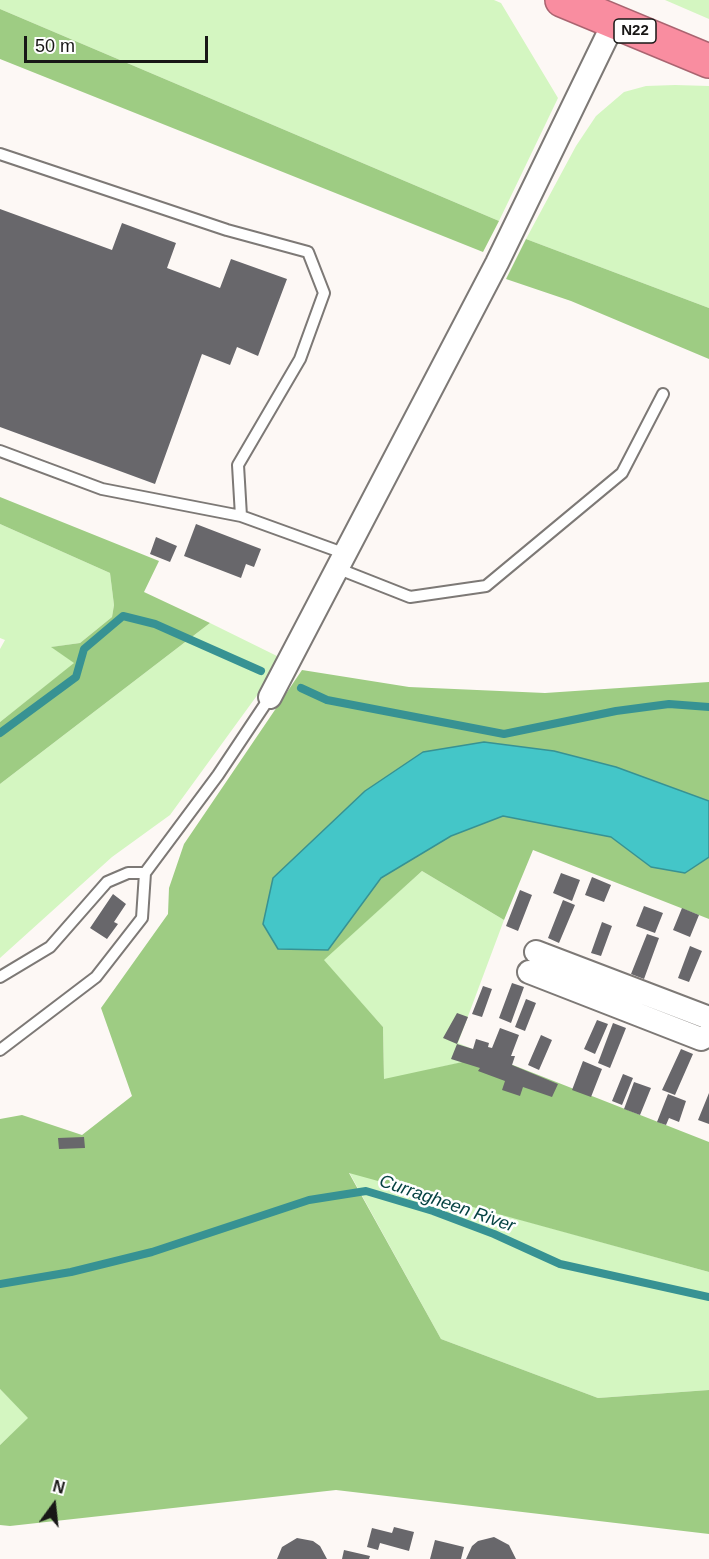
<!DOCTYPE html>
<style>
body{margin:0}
#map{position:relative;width:709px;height:1559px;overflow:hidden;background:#fdf8f5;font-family:Arial,sans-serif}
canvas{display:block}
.north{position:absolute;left:24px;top:1475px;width:60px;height:60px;-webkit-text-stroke:4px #fff;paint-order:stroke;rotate:15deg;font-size:16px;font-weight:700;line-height:24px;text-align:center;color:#181716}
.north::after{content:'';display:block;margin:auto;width:21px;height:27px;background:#181716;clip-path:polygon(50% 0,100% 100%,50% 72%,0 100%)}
.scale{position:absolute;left:24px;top:36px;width:184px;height:27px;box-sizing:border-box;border:3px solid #181716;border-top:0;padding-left:8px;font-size:18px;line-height:21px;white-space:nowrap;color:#181716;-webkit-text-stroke:4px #fff;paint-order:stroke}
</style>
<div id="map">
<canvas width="709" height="1559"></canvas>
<div class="north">N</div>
<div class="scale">50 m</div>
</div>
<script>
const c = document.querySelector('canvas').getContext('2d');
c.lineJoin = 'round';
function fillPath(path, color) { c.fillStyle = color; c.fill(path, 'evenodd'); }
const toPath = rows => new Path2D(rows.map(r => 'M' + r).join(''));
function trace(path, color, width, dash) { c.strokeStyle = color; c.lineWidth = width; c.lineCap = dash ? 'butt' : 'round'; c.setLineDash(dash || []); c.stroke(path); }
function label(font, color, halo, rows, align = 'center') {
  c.font = font + ' Arial,sans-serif'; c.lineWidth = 5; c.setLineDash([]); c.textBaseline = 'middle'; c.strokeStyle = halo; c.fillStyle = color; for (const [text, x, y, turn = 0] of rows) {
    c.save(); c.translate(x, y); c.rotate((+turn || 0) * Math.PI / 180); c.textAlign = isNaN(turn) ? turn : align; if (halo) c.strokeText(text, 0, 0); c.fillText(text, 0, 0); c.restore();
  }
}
const green = toPath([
 [0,0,494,0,501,3,558,98,499,221,0,9],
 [665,0,709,0,709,19],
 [675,85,709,86,709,308,526,239,576,146,596,116,624,92,646,86],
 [0,524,110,573,114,605,112,617,80,643,52,647,75,663,0,722,0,649,5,640,0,638],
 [210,623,279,657,261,690,170,815,112,857,0,958,0,784],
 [422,871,504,920,458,1043,490,1056,384,1080,383,1027,323,960],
 [349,1172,709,1272,709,1390,598,1398,441,1339],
 [0,1389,29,1418,0,1445]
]);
const forest = toPath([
 [0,9,499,221,483,252,0,59],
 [526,239,709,308,709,359,571,301,506,279],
 [0,497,159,561,144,592,210,623,0,784,0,722,74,663,51,647,80,643,112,617,114,605,110,573,0,524],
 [302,670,409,687,545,693,709,682,709,919,533,850,504,920,422,871,324,960,383,1027,384,1079,490,1056,709,1142,709,1272,349,1173,441,1339,598,1398,709,1390,709,1534,336,1490,10,1526,0,1525,0,1445,28,1418,0,1389,0,1119,22,1115,82,1135,132,1096,101,1008,168,914,169,888,184,844]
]);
const water = toPath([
 [484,742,554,751,616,767,709,801,709,857,685,873,651,867,611,837,503,816,451,836,381,878,328,950,278,949,263,924,273,878,365,791,423,752,484,742]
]);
const stream = toPath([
 [301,688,327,700,504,734,616,711,669,704,709,707],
 [0,733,76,677,84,649,123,616,155,624,261,671],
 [0,1284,71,1272,152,1252,309,1200,366,1191,433,1211,494,1234,560,1264,709,1297]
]);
const building = toPath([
 [0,209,112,250,122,223,176,243,167,268,220,288,231,259,287,279,258,356,237,347,230,365,202,354,155,484,0,427],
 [196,524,261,549,254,567,246,564,241,578,184,556],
 [156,537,177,546,170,562,150,554],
 [561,873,580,880,572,901,553,893],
 [592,877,611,885,604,902,585,895],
 [520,890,532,895,518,931,506,926],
 [113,894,126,904,114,922,118,924,107,939,90,928],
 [563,900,575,905,559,943,548,938],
 [644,906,663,913,655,933,636,926],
 [682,908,699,915,690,937,673,930],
 [602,922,612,926,601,956,591,953],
 [647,934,659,938,644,979,631,974],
 [690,946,702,951,689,982,678,978],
 [512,983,524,987,511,1023,499,1018],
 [483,986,492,989,482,1017,472,1014],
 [526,999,536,1003,525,1031,515,1027],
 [457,1013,468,1017,457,1044,443,1038],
 [597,1020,608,1024,595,1054,584,1049],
 [613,1023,626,1028,610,1068,598,1063],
 [500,1028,519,1035,511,1056,515,1056,512,1065,558,1084,552,1097,523,1087,520,1096,502,1090,505,1081,478,1071,480,1068,451,1059,457,1044,473,1049,476,1039,489,1043,488,1047,492,1048],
 [541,1035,552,1040,539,1070,528,1065],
 [681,1049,693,1054,675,1095,662,1090],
 [583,1061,602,1069,591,1097,572,1090],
 [623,1074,633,1078,622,1105,612,1101],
 [634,1082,651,1088,640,1115,624,1109],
 [709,1093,709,1124,698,1120],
 [668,1094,686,1101,679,1122,669,1118,666,1125,657,1122],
 [84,1137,85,1148,59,1149,58,1138],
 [394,1527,414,1532,409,1551,380,1543,378,1550,367,1547,372,1528,392,1533],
 [494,1537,509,1545,516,1559,466,1559,472,1546,478,1541],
 [297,1538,313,1541,320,1546,327,1559,277,1559,282,1547],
 [435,1540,464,1547,461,1559,430,1559],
 [344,1550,370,1556,369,1559,342,1559]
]);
const lane = toPath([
 [0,154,227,230,308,252,324,293,300,359,238,465,241,516],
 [0,451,102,489,241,516,346,554],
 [339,569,410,597,486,586,622,473,663,394],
 [0,977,50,947,107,882,128,873,145,873],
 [0,1050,96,977,142,918,145,873,218,775,270,697]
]);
const street = toPath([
 [270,697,497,263,614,22],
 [536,952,709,1018],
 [529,972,701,1039,709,1035]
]);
const highway = toPath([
 [562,0,709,61]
]);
const shields = [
 [635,31,42]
];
const shieldNames = [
 ["N22",635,31]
];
const waterNames = [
 ["Curragheen River",447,1204,19]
];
fillPath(green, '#d4f6c1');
fillPath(forest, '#9ecc83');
fillPath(water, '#44c6c8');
trace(water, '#379293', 1.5);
trace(stream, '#379293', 8);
fillPath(building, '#68676b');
trace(lane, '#7d7976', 14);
trace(street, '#7d7976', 26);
trace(highway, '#aa6470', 36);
trace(lane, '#fff', 10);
trace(street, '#fff', 22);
trace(highway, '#f98da0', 33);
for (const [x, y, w] of shields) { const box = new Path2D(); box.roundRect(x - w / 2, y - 12, w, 24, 4.5); c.fillStyle = '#fff'; c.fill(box); trace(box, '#181716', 1.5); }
label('bold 15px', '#181716', null, shieldNames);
label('italic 18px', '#064343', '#fff', waterNames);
</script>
